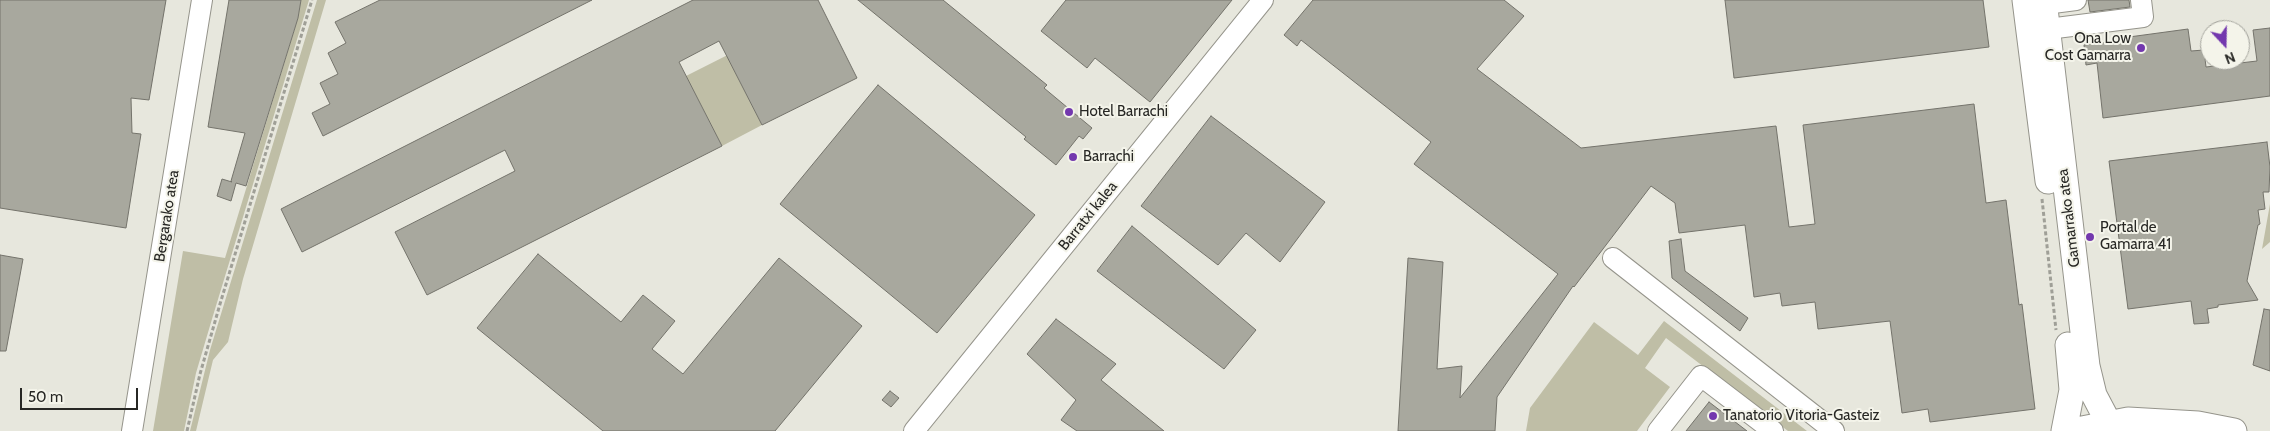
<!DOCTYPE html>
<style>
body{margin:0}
#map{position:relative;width:2270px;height:431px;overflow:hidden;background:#e7e7dd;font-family:Cabin,sans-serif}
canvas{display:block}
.north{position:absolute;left:2200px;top:20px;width:50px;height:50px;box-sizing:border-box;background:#f4f4ea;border:1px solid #a2a29b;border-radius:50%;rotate:159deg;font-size:14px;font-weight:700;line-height:20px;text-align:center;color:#272724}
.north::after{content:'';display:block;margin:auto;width:18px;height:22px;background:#7338ae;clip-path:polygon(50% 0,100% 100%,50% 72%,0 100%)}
.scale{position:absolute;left:20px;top:388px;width:118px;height:22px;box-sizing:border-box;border:2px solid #272724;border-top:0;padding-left:6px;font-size:15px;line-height:18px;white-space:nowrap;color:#272724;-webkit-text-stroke:4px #f4f4ea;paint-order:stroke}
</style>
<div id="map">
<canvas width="2270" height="431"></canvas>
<div class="north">N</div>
<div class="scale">50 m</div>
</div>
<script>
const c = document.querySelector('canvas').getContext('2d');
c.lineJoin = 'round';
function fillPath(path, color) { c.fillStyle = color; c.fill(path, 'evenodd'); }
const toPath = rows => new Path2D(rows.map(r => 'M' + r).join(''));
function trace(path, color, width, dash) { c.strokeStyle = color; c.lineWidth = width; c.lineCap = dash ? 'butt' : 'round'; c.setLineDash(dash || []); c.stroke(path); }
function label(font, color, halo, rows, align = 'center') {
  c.font = font + ' Cabin,sans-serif'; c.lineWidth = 4; c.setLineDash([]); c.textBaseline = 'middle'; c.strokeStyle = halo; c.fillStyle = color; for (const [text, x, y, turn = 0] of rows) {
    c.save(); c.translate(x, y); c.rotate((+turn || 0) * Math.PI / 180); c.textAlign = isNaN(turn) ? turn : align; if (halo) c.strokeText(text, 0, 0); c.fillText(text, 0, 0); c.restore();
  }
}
const green = toPath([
 [301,0,309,0,212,319,196,373,184,431,153,431,183,251,225,258,298,18],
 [317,0,326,0,243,279,228,342,213,360,196,431,190,431,210,350],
 [789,24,730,62,762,125,722,146,686,76],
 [2270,204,2270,242,2262,249],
 [1664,321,1807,431,1788,431,1666,338,1645,368,1670,387,1637,431,1526,431,1530,408,1594,322,1638,355]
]);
const building = toPath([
 [0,0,166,0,149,100,131,98,132,133,141,134,126,228,0,208,0,0],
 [229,0,301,0,298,18,246,186,236,183,231,201,217,196,222,179,232,182,231,181,245,133,208,127,229,0],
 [380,0,592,0,323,136,312,113,330,104,320,83,338,74,328,53,346,43,335,22,380,0],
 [693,0,818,0,857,78,762,125,719,41,679,62,722,146,427,295,395,232,515,171,505,150,302,252,281,209,693,0],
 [858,0,943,0,1047,85,1044,88,1092,128,1083,139,1079,136,1056,165,1024,139,1026,137,858,0],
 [1066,0,1232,0,1150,102,1095,58,1087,68,1041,31,1066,0],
 [1313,0,1504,0,1524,16,1477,69,1581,148,1776,126,1789,227,1815,224,1803,125,1974,104,1986,203,2006,200,2019,305,2022,304,2035,409,1930,422,1928,409,1902,413,1890,321,1818,329,1815,302,1782,306,1780,293,1754,297,1745,225,1679,233,1675,203,1651,186,1574,287,1573,286,1497,397,1495,431,1398,431,1408,258,1443,262,1437,369,1462,366,1460,398,1558,274,1414,164,1431,142,1301,40,1297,46,1284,35,1313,0],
 [1725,0,1983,0,1989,47,1734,78,1725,0],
 [2088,0,2129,0,2130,7,2090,12,2088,0],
 [2270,28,2270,96,2103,118,2097,63,2086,65,2084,45,2129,40,2129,37,2188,29,2191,51,2204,50,2206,67,2257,61,2253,30,2270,28],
 [878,85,1035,215,937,333,780,204,878,85],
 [1211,116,1325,202,1280,262,1246,233,1218,265,1141,206,1211,116],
 [2267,142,2270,167,2269,192,2263,192,2265,209,2258,210,2260,224,2258,225,2247,281,2258,300,2218,305,2218,307,2207,309,2209,323,2194,324,2191,301,2128,309,2109,161,2267,142],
 [1132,226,1256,330,1224,369,1097,271,1132,226],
 [1681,239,1685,271,1748,318,1740,331,1672,278,1669,241,1681,239],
 [538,254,621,322,643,295,675,321,652,349,683,374,779,258,862,326,775,431,603,431,477,328,538,254],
 [0,255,23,259,6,351,0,351,0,255],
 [2264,309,2270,310,2270,371,2253,365,2264,309],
 [1056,319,1116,364,1101,380,1164,431,1077,431,1061,420,1076,400,1027,354,1056,319],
 [890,391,899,398,891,407,882,400,890,391],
 [1709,402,1747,431,1686,431,1709,402]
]);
const path = toPath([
 [2042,199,2056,330],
 [187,431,200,374,220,304,312,0]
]);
const minor = toPath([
 [2045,4,2076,0],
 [2048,29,2143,17,2141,0],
 [1613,258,1834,431],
 [132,431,202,0],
 [914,431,1263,0],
 [1658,431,1701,376,1773,431]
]);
const major = toPath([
 [2025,0,2048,181],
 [2044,0,2087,366,2094,395,2113,431],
 [2064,431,2072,390,2068,345],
 [2072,431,2128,420,2198,424,2234,431]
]);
const markers = [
 [2141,48,5,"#7338ae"],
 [1069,112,5,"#7338ae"],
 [1073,157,5,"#7338ae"],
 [2090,237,5,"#7338ae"],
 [1713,416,5,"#7338ae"]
];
const poiNames = [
 ["Ona Low",2131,39,"right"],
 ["Cost Gamarra",2131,56,"right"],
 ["Hotel Barrachi",1079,112],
 ["Barrachi",1083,157],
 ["Portal de",2100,228],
 ["Gamarra 41",2100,245],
 ["Tanatorio Vitoria-Gasteiz",1723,416]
];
const streetNames = [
 ["Bergarako atea",167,216,-81],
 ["Barratxi kalea",1088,216,-51],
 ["Gamarrako atea",2069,218,-97]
];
fillPath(green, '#bfbea6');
fillPath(building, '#a8a89e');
trace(building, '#74736b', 1);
trace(minor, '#95948b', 22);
trace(major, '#95948b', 27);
trace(path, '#9f9f97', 3, [4, 2.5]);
trace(minor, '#fff', 20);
trace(major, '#fff', 25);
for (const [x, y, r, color] of markers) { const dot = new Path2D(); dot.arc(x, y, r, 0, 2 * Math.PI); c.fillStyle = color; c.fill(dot); trace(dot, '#f4f4ea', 2); }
label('15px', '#272724', '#f4f4ea', poiNames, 'left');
label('15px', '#272724', '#f4f4ea', streetNames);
</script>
